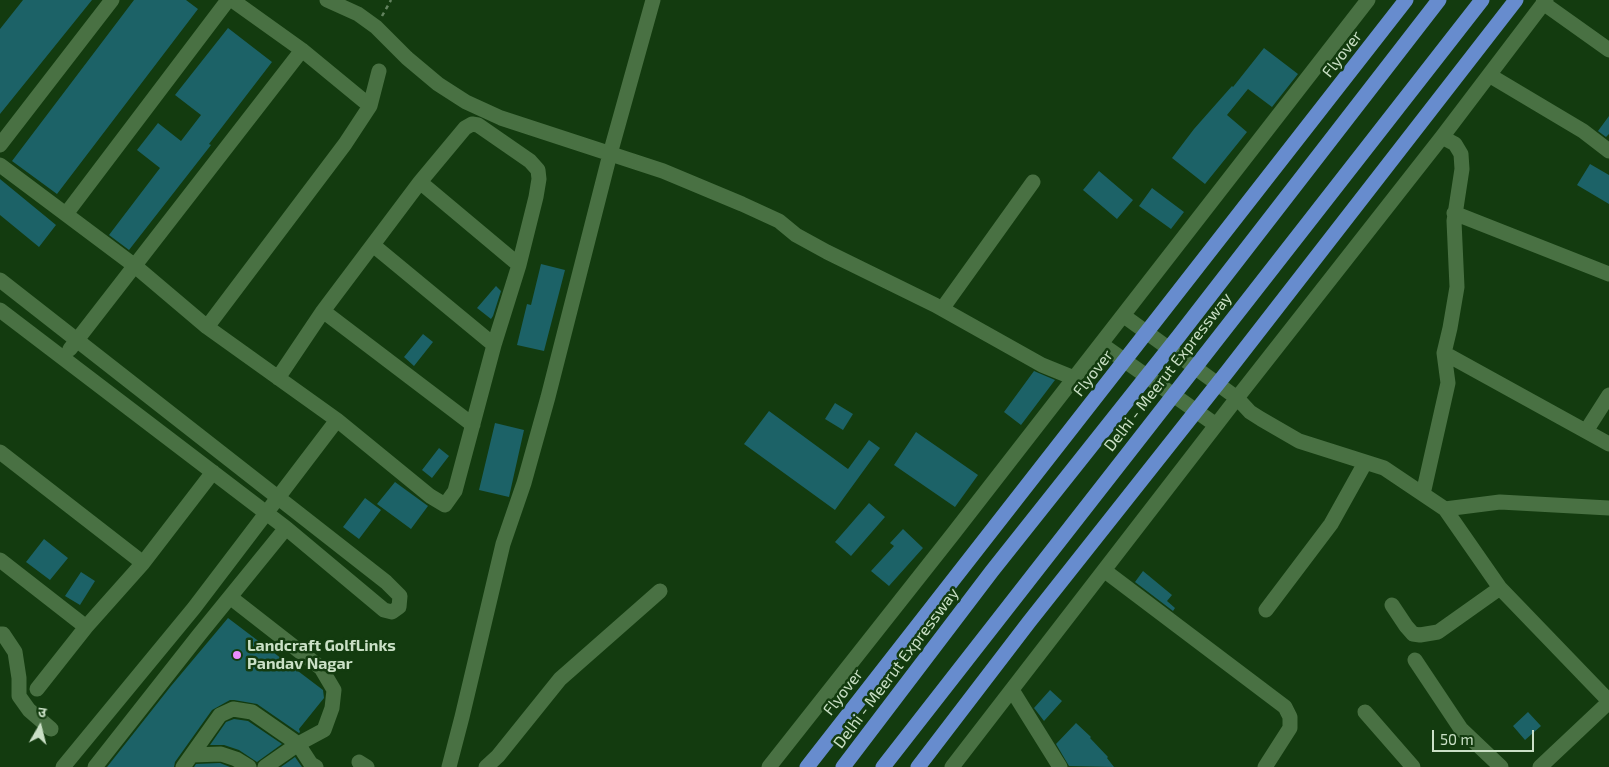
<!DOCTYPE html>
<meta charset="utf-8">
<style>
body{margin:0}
#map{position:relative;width:1609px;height:767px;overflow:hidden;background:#133b0f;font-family:"Exo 2","Noto Sans Devanagari",sans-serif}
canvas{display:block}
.north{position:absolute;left:15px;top:702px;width:50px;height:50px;-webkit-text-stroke:4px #133b0f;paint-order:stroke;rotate:8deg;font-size:14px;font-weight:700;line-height:20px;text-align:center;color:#cae0c6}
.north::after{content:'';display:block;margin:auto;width:18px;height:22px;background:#cae0c6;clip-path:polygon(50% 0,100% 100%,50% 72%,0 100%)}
.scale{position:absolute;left:1432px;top:730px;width:102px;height:22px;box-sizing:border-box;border:2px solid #cae0c6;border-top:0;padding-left:6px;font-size:15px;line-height:18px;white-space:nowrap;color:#cae0c6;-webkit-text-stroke:4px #133b0f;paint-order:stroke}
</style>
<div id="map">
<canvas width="1609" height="767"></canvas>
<div class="north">उ</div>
<div class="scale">50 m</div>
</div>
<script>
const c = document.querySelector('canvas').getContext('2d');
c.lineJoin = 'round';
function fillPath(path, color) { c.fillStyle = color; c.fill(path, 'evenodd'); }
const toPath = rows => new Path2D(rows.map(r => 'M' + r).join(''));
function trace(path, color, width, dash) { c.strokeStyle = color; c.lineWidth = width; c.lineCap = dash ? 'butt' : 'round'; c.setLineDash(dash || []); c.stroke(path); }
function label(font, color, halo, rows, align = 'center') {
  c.font = font + ' "Exo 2",sans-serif'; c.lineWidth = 5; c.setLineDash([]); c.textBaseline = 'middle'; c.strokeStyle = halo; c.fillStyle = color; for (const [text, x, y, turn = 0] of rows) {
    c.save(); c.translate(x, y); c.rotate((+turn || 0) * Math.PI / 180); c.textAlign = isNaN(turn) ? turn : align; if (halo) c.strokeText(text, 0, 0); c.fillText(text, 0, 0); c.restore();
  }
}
const building = toPath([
 [23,0,92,0,0,114,0,29],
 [134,0,186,0,198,9,57,194,12,161],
 [228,28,272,62,209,144,211,145,129,250,109,235,160,168,137,150,158,123,181,141,201,115,175,95],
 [1264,48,1298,74,1272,107,1248,89,1227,115,1247,132,1205,184,1172,158,1194,129,1232,86,1233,87],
 [1609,116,1609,134,1606,137,1598,131],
 [1590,164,1609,175,1609,204,1577,185],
 [1099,171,1133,200,1117,219,1083,190],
 [0,179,56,225,39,247,0,215],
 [1152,188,1184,212,1171,229,1139,206],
 [541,264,565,270,544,351,517,345,527,304,531,305],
 [496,286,501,291,493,316,491,319,477,308],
 [423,334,433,342,414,366,404,357],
 [1034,371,1055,380,1021,425,1004,412],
 [835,403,853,414,843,430,825,419],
 [769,411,848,469,869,440,880,448,835,510,744,444],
 [495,423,524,430,509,497,479,490],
 [916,432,978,475,955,507,894,465],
 [439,448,449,456,432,478,422,470],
 [395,482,428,506,411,529,377,504],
 [365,498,381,510,359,539,343,527],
 [869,503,885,517,851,556,835,542],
 [903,529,923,548,889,586,871,571,894,546,890,543],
 [44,539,68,558,50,580,26,562],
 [1143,571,1172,595,1167,601,1175,608,1173,611,1135,582],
 [81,572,95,581,80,605,65,596],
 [228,618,323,690,324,698,299,729,300,732,299,733,257,704,234,700,230,700,212,710,175,762,174,767,107,767,171,686],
 [1050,690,1062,701,1044,721,1034,708],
 [1528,712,1541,726,1525,740,1513,726],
 [234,719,248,721,282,744,257,762,239,750,224,745,210,745,226,722],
 [1076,723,1091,737,1090,738,1108,757,1107,758,1114,767,1069,766,1056,744],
 [295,757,302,767,281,767],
 [220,763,230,767,194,767,196,764]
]);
const path = toPath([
 [382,16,391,0]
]);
const minor = toPath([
 [327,0,358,14,376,27,407,58,438,84,466,102,501,118,663,171,742,204,779,221,796,235,827,252,935,305,1042,365,1074,378],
 [1543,3,1609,50],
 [1489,75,1583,131,1609,151],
 [370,106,379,71],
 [0,145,112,0],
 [0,165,135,266,207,327,337,420,430,496,445,505,455,491,494,345,519,265,536,197,539,179,538,170,530,161,478,125,472,124,465,128,420,182,323,311,278,378],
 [420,182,519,265],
 [1454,213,1609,274],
 [66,214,228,0],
 [373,245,494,345],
 [0,280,386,582,400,596,399,607,392,612,384,610,286,528,0,310],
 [942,309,1033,182],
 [323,311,473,425],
 [1124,316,1237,398,1250,412,1261,419,1299,441,1384,468,1445,509,1500,588,1609,701],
 [207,327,345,144,370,106,302,50,232,0],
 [1101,344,1216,425],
 [70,349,302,50],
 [1444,353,1609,444],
 [1586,431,1609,395],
 [0,452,143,563],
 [1423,494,1448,383,1444,353,1450,328,1457,287,1454,221,1462,169,1461,154,1455,144,1442,137],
 [1445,509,1500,502,1609,508],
 [0,560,86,627,143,563,213,472],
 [1105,571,1285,707,1290,717,1290,728,1265,767],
 [230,597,321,668,334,690,332,708,324,730,298,744,265,767],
 [1392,605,1406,626,1413,634,1420,635,1438,632,1500,588],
 [1266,610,1331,524,1365,463],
 [0,634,3,634,15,652,19,678,19,696,29,710,51,729],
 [1415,660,1461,729,1501,767],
 [37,689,86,627],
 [1012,690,1060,767],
 [1365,712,1413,767],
 [192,755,221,754,236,759,249,767],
 [359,762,367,767],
 [63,767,194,608,337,420],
 [95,767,199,635,286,528],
 [183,767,220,715,233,709,252,712,298,744,311,764,316,767],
 [449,767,462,717,503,544,524,483,548,397,610,154,653,0],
 [486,767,498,756,560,679,660,591],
 [769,767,953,534,1368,0],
 [952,767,1237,398,1442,137,1546,0],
 [1540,767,1609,702]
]);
const highway = toPath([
 [807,767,1406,0],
 [843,767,992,571,1178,337,1439,0],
 [883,767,1482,0],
 [918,767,1029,622,1227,372,1516,0]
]);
const markers = [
 [237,655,5,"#eb8dfc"]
];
const streetNames = [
 ["Flyover",1342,54,-52],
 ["Delhi - Meerut Expressway",1168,372,-52],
 ["Flyover",1093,373,-52],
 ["Delhi - Meerut Expressway",896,668,-53],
 ["Flyover",843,692,-52]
];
const poiNames = [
 ["Landcraft GolfLinks",247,646],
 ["Pandav Nagar",247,664]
];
fillPath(building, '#1c6267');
trace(path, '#63835f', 2.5, [4, 4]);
trace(minor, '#497143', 15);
trace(highway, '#678cce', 15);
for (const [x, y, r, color] of markers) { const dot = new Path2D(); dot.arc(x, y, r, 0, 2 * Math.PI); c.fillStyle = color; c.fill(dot); trace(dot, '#133b0f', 2); }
label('16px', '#cae0c6', '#133b0f', streetNames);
label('bold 16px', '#cae0c6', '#133b0f', poiNames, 'left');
</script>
